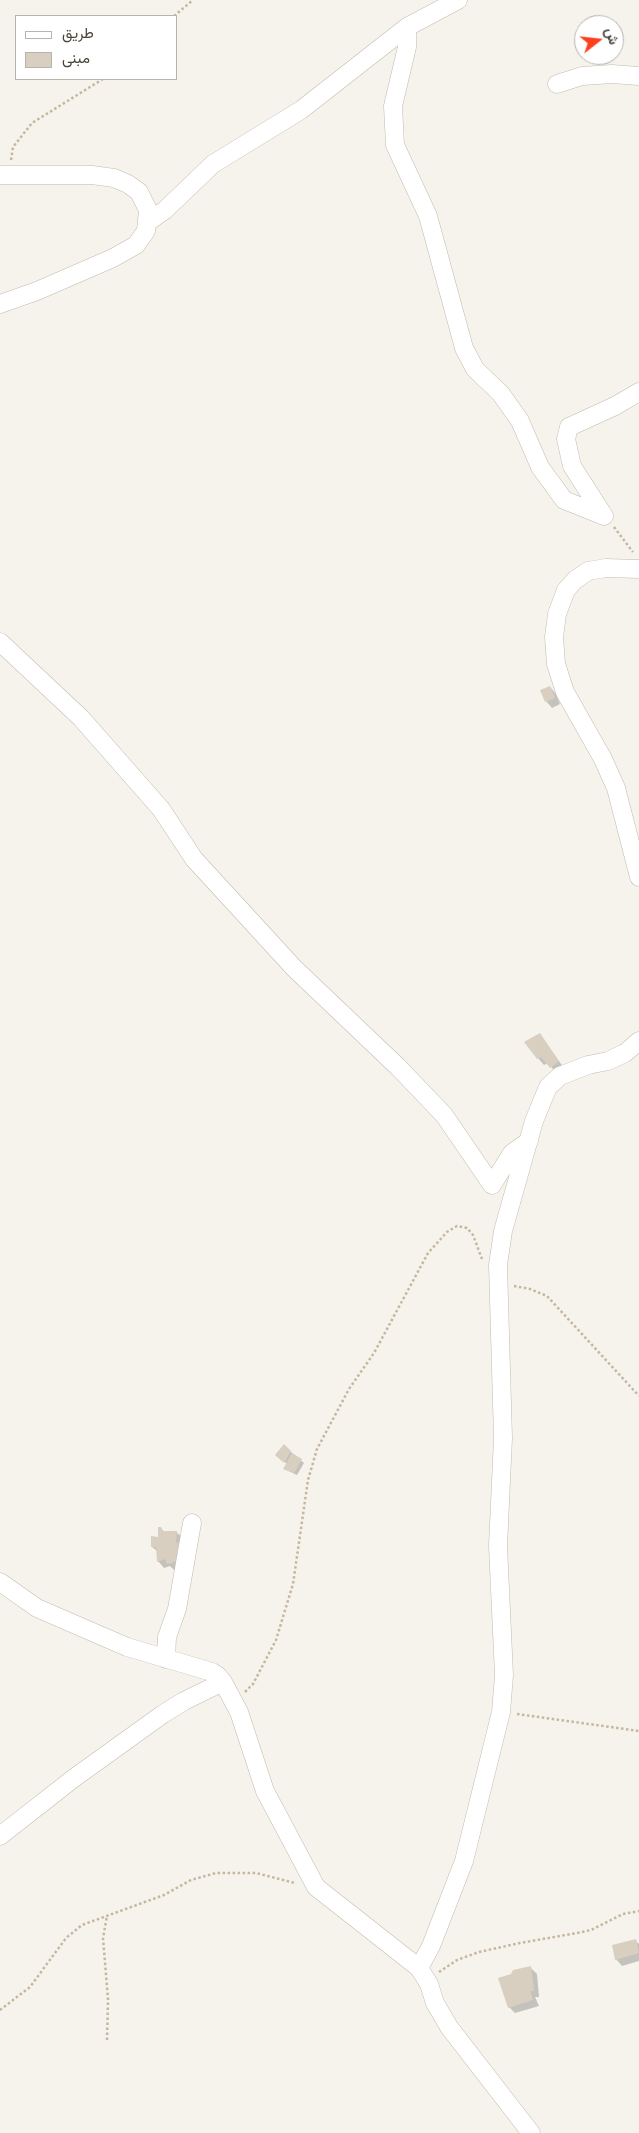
<!DOCTYPE html>
<meta charset="utf-8">
<style>
body{margin:0}
#map{position:relative;width:639px;height:2133px;overflow:hidden;background:#f6f3ec;font-family:Helvetica,Vazirmatn,sans-serif}
canvas{display:block}
.legend{position:absolute;left:15px;top:15px;width:162px;height:65px;box-sizing:border-box;background:#fff;border:1px solid #b7b4b0;margin:0;padding:6px 9px;list-style:none;font-size:15px;color:#4b4439}
.legend li{display:flex;align-items:center;gap:10px;height:25px}
.legend b{width:25px;border:1px solid #b7b4b0}
.north{position:absolute;left:574px;top:15px;width:50px;height:50px;box-sizing:border-box;background:#fff;border:1px solid #b7b4b0;border-radius:50%;rotate:74deg;font-size:14px;font-weight:700;line-height:20px;text-align:center;color:#4b4439}
.north::after{content:'';display:block;margin:auto;width:18px;height:22px;background:#fc3f1d;clip-path:polygon(50% 0,100% 100%,50% 72%,0 100%)}
</style>
<div id="map">
<canvas width="639" height="2133"></canvas>
<ul class="legend">
<li><b style="height:6px;background:#fff"></b>طريق</li>
<li><b style="height:14px;background:#d8cfc1"></b>مبنى</li>
</ul>
<div class="north">ش</div>
</div>
<script>
const c = document.querySelector('canvas').getContext('2d');
c.lineJoin = 'round';
function fillPath(path, color) { c.fillStyle = color; c.fill(path, 'evenodd'); }
const toPath = rows => new Path2D(rows.map(r => 'M' + r).join(''));
function trace(path, color, width, dash) { c.strokeStyle = color; c.lineWidth = width; c.lineCap = dash ? 'butt' : 'round'; c.setLineDash(dash || []); c.stroke(path); }
const shadow = toPath([
 [550,687,556,694,560,704,552,708,546,701],
 [540,1035,564,1068,557,1074,548,1063,544,1065,538,1058],
 [284,1446,304,1463,297,1475,284,1469,287,1464,277,1455],
 [161,1528,164,1532,176,1532,183,1538,184,1567,174,1570,170,1566,164,1568,158,1561,157,1551,152,1547,159,1539],
 [635,1940,639,1944,639,1961,622,1966,616,1959],
 [531,1968,537,1974,539,1997,535,1997,539,2006,515,2013,509,2007]
]);
const building = toPath([
 [550,686,555,698,545,702,540,690],
 [540,1033,559,1061,550,1068,541,1057,537,1059,524,1042],
 [284,1444,291,1451,284,1463,275,1455],
 [292,1453,302,1459,294,1473,283,1469],
 [158,1527,161,1527,163,1531,177,1531,176,1543,183,1542,178,1561,167,1564,165,1559,157,1562,156,1547,151,1547,151,1536,158,1537],
 [636,1939,639,1953,615,1960,612,1945],
 [531,1966,534,1991,530,1991,533,2000,508,2008,498,1978,511,1974,513,1970]
]);
const path = toPath([
 [174,16,193,0],
 [11,160,13,147,32,123,103,79],
 [614,527,633,552],
 [514,1286,530,1289,547,1296,639,1396],
 [245,1692,253,1684,276,1640,293,1584,308,1480,317,1449,349,1389,374,1353,428,1253,447,1232,457,1226,467,1228,473,1235,482,1259],
 [517,1714,639,1731],
 [439,1972,457,1960,479,1952,520,1943,577,1933,591,1930,623,1914,639,1911],
 [0,2010,30,1987,66,1938,82,1925,164,1895,191,1880,216,1873,256,1873,295,1883],
 [107,2040,108,1999,103,1938,107,1916]
]);
const minor = toPath([
 [407,27,407,47,393,106,395,145,428,216,464,348,475,369,501,394,520,421,540,467,564,500,604,516],
 [557,84,582,76,612,74,639,76],
 [0,175,92,175,114,178,128,184,139,192,148,210,146,231,136,245,113,258,37,291,0,304],
 [148,222,165,210,213,164,301,110,407,27,458,0],
 [604,516,572,466,566,439,569,427,615,406,639,392],
 [639,569,606,568,588,571,575,580,566,590,557,614,554,637,556,664,565,692,603,759,616,788,639,877],
 [0,642,81,718,161,809,194,859,294,968,398,1067,444,1115,492,1185,512,1153,529,1141],
 [0,1582,37,1608,127,1647,212,1672,218,1676,223,1682,239,1712,265,1791,316,1887,419,1968,429,1984,435,2003,449,2027,531,2133],
 [166,1659,167,1637,177,1609,192,1523],
 [0,1836,74,1778,163,1714,184,1701,223,1682],
 [419,1968,431,1946,464,1861,501,1712,504,1675,498,1546,503,1438,498,1265,503,1231,534,1121,548,1087,560,1076,588,1065,608,1061,625,1053,639,1041]
]);
fillPath(shadow, '#0003');
fillPath(building, '#d8cfc1');
trace(minor, '#c2bbae', 19);
trace(path, '#c4b79f', 2.5, [2.5, 2.5]);
trace(minor, '#fff', 18);
</script>
